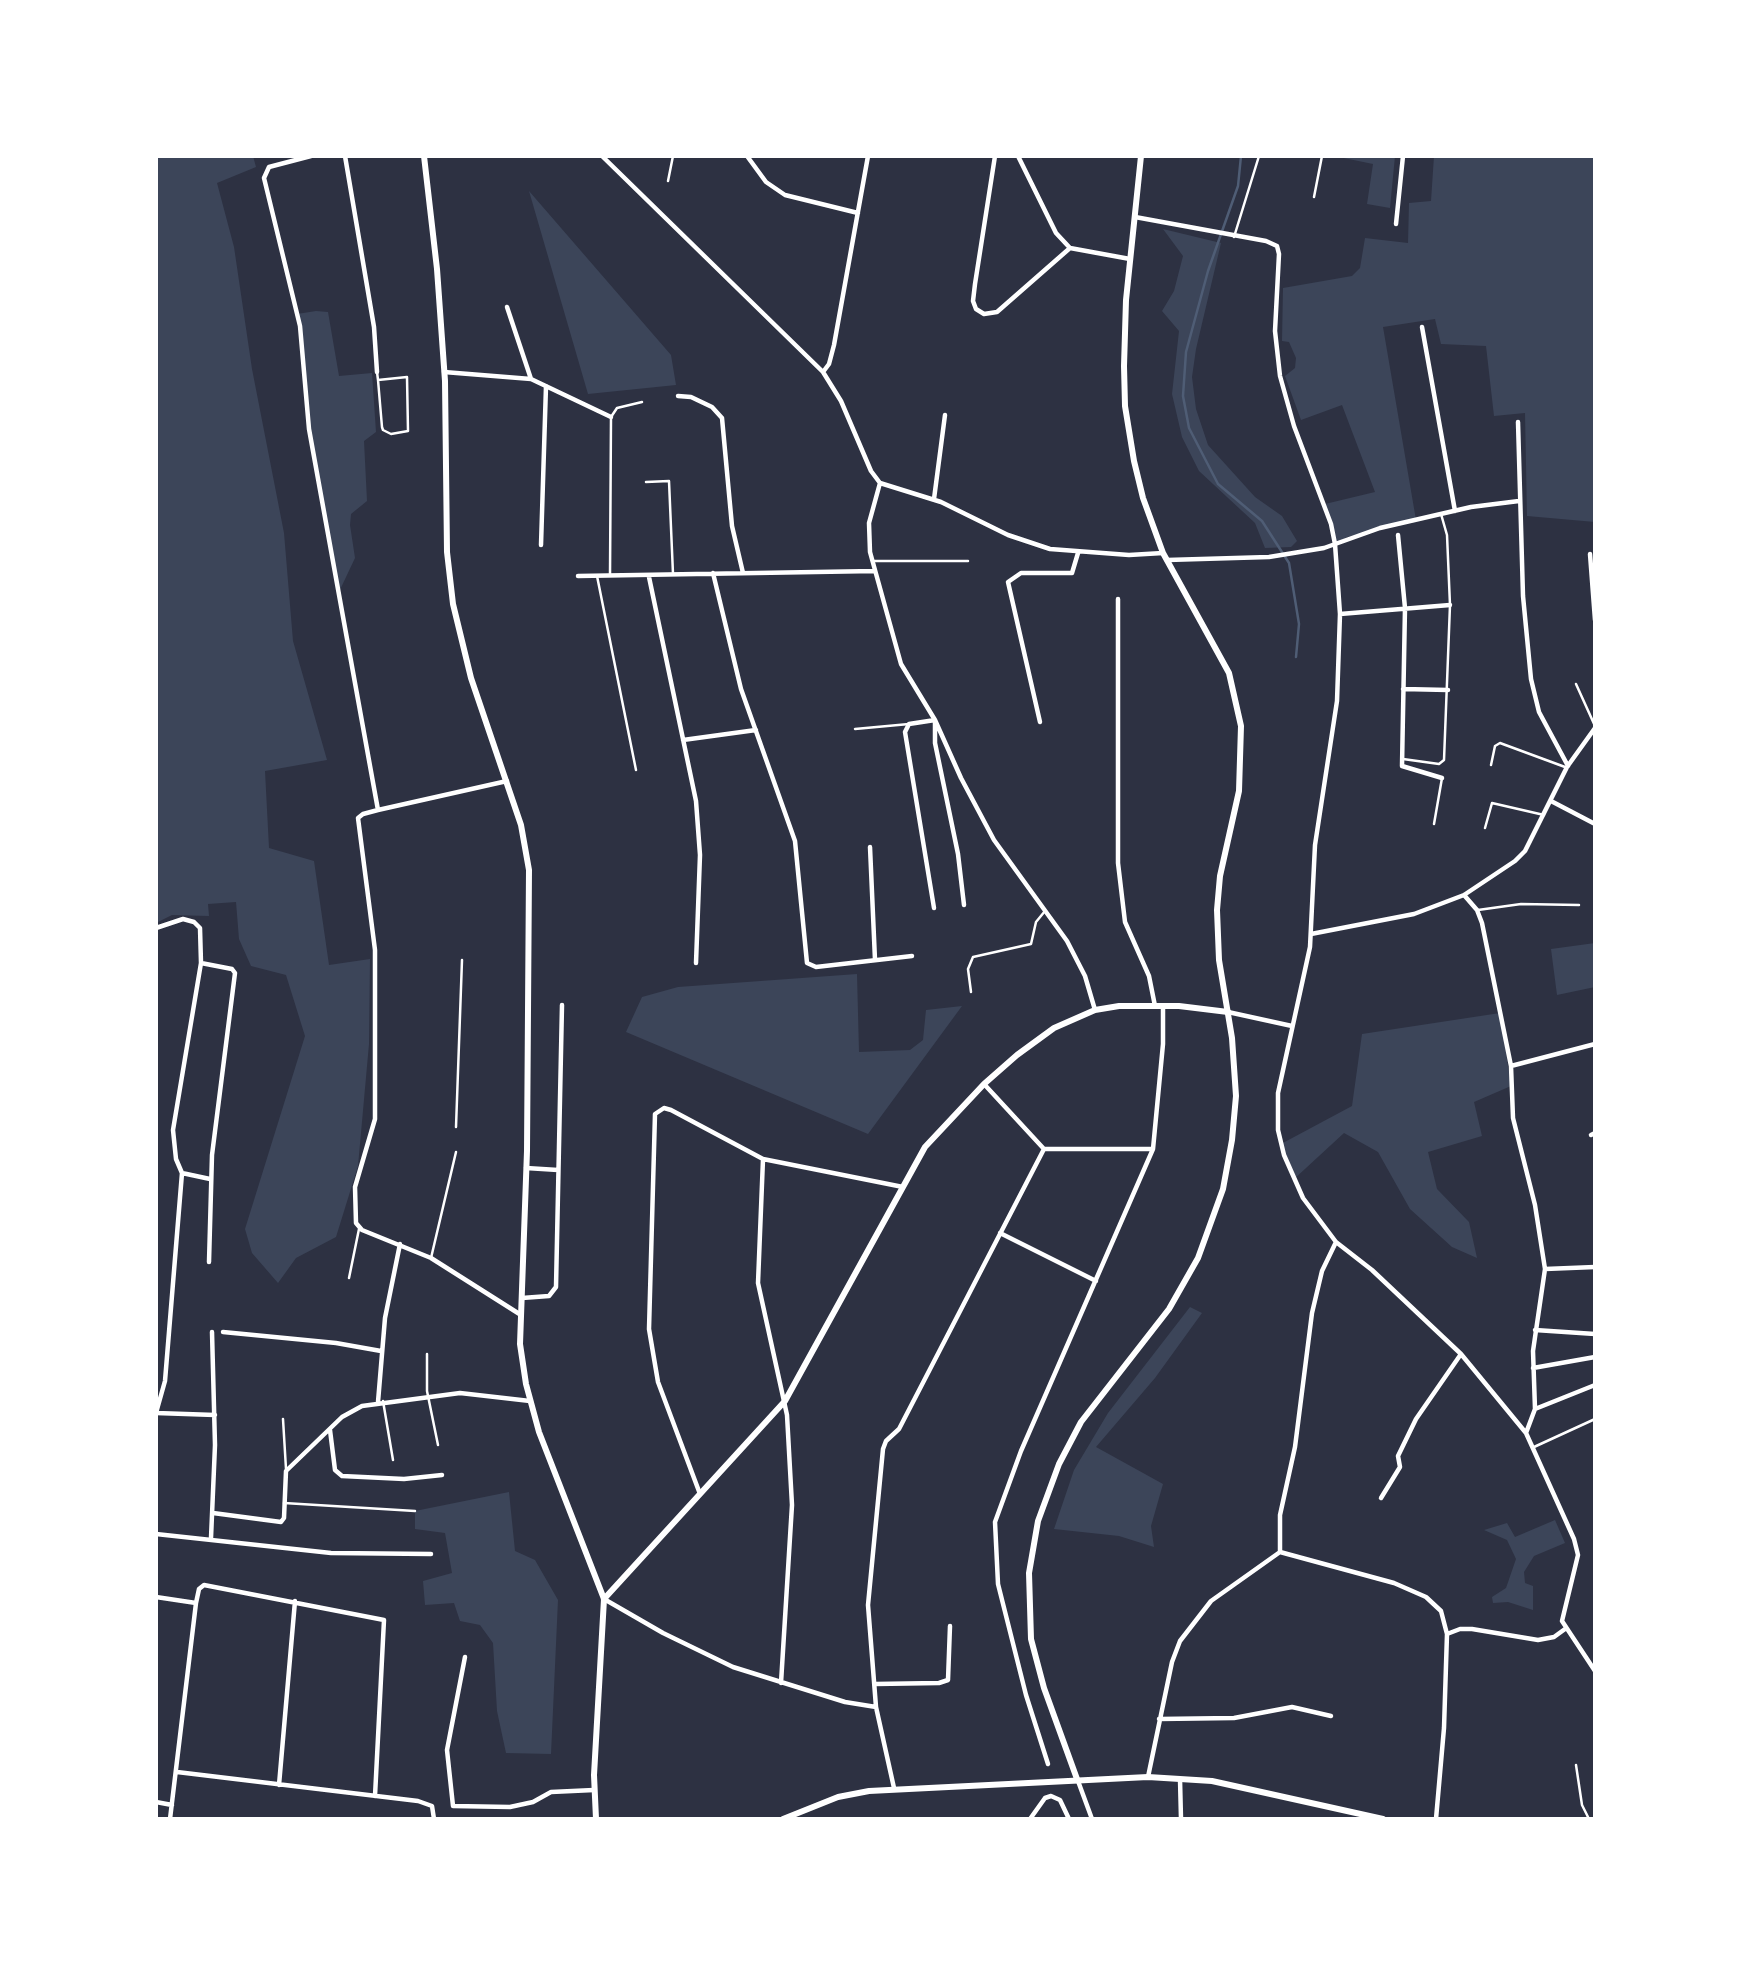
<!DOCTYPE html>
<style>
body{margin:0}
#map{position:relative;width:1751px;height:1975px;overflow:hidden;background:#2d3142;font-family:"Golos Text",sans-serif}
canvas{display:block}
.frame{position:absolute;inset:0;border:158px solid #fff;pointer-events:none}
</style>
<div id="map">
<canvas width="1751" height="1975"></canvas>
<div class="frame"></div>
</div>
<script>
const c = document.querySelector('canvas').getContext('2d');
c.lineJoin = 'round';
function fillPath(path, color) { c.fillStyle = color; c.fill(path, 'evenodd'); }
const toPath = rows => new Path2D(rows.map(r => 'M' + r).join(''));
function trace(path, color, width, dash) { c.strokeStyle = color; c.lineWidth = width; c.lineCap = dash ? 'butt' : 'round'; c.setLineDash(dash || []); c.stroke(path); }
const green = toPath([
 [156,156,253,156,256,167,217,183,234,247,252,369,284,533,293,641,327,760,265,771,269,848,314,861,329,965,370,959,369,1044,358,1166,336,1237,296,1258,278,1283,252,1253,245,1229,305,1036,286,975,251,966,239,939,236,902,208,904,209,916,172,915,156,923],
 [1334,156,1395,156,1390,208,1367,204,1373,164],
 [1434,156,1595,156,1595,522,1527,516,1525,413,1494,416,1486,346,1441,344,1435,319,1383,327,1416,520,1347,537,1335,544,1325,504,1375,492,1342,405,1301,420,1285,376,1295,368,1296,358,1289,342,1282,341,1283,288,1352,276,1360,268,1365,238,1408,243,1409,203,1431,201],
 [529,191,671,355,676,385,588,394],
 [1163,229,1221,243,1196,349,1192,377,1196,409,1208,445,1255,497,1282,516,1297,541,1291,547,1265,548,1255,523,1199,471,1182,437,1172,394,1179,331,1162,311,1174,291,1183,256],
 [316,311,328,312,339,376,372,373,376,432,364,441,367,501,351,514,350,525,355,558,338,594,309,429,297,314],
 [1595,943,1595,987,1557,995,1551,949],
 [857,974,859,1052,910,1050,923,1040,926,1010,962,1006,868,1134,626,1032,642,997,678,987],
 [1500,1013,1511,1086,1474,1102,1482,1136,1428,1152,1437,1189,1469,1222,1477,1258,1452,1247,1410,1209,1378,1152,1344,1133,1293,1180,1281,1144,1352,1106,1362,1034],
 [1190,1307,1202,1313,1155,1378,1096,1447,1163,1484,1151,1526,1154,1547,1119,1536,1054,1529,1074,1470,1108,1413],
 [509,1492,515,1551,535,1560,558,1600,551,1754,506,1753,497,1711,493,1643,480,1625,460,1621,454,1603,425,1605,423,1581,452,1573,445,1533,415,1529,415,1511],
 [1555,1520,1565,1543,1534,1556,1524,1572,1525,1583,1533,1586,1533,1610,1508,1602,1493,1603,1492,1597,1506,1588,1516,1559,1507,1540,1484,1530,1507,1523,1515,1537]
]);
const stream = toPath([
 [1241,156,1238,186,1208,271,1186,352,1183,396,1189,428,1218,484,1262,521,1289,563,1299,624,1296,657]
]);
const service = toPath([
 [668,181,673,156],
 [1314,197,1322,156],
 [1234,237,1259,156],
 [377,372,378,380,382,427,383,430,391,434,408,431,407,377,378,380],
 [646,482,669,481,673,574],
 [873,561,968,561],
 [610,575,611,417,617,408,642,402],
 [597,576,636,770],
 [1576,684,1595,726],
 [855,729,909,724],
 [1403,759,1439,764,1444,760,1450,605,1447,535,1441,514],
 [1491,765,1495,746,1500,743,1565,767],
 [1434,824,1442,778],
 [1485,828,1492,803,1544,815],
 [1478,910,1521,904,1579,905],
 [971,992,968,969,973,957,1031,944,1036,922,1045,911],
 [456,1127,462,960],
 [431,1258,456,1152],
 [349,1278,359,1229],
 [427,1354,427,1391,438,1445],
 [383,1401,393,1460],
 [283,1419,286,1469],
 [1534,1447,1595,1419],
 [284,1503,415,1511],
 [1576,1765,1582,1805,1589,1819]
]);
const minor = toPath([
 [311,156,269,167,264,178,300,326,309,429,378,810,363,814,358,818,375,950,375,1119,355,1187,356,1223,362,1230,431,1258,521,1315],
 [345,156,374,327,377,372],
 [602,156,823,372,841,401,871,471,880,483,941,502,1008,535,1050,549,1129,555,1163,553],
 [747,156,766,182,785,195,858,213],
 [995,156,975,284,973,301,976,309,984,314,997,312,1070,248,1130,259],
 [1018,156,1056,233,1070,248],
 [1135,217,1266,241,1277,246,1279,254,1275,331,1280,376,1294,426,1331,524,1335,544,1340,614,1337,701,1315,845,1310,947,1278,1093,1278,1130,1284,1155,1303,1198,1336,1242,1372,1270,1461,1354,1526,1433,1574,1539,1578,1555,1562,1621,1595,1671],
 [1396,224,1403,156],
 [507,307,531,379],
 [1422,327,1455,511],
 [444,372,531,379,611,417],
 [823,372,829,364,834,345,868,156],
 [678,396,691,397,712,407,722,418,732,526,743,573],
 [1518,422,1523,596,1531,679,1539,712,1568,766],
 [880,483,869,523,870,552,901,664,935,720,961,778,994,840,1067,941,1085,976,1095,1010],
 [934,499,945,415],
 [1398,535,1405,608,1402,766,1442,778],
 [541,545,546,386],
 [1590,554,1595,620],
 [1167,560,1269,557,1324,548,1380,528,1471,507,1519,501],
 [713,573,741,689,795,841,807,963,816,967,912,956],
 [578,576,875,571],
 [649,577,696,801,700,855,696,963],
 [1118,599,1118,863,1125,922,1149,976,1155,1006],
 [1340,614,1450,605],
 [1403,689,1448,690],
 [1040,722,1008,582,1021,573,1072,573,1078,553],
 [683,740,756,730],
 [1551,801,1595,824],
 [378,810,507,781],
 [870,847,875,960],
 [1464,895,1477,910,1482,923,1511,1066,1513,1118,1535,1205,1545,1269,1533,1351,1535,1409,1526,1433],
 [934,908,905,732,909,724,935,720,935,743,958,854,964,905],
 [156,928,183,919,194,922,200,928,201,963,173,1130,176,1159,182,1173],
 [1311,934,1414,914,1464,895,1515,861,1525,851,1567,767,1595,728],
 [201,963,232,969,235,973,212,1155,209,1262],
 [1228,1012,1292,1026],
 [1511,1066,1595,1044],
 [984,1084,1044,1149,1153,1149],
 [1591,1135,1595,1133],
 [763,1159,758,1283,787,1415,792,1505,781,1683],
 [526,1168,558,1170],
 [182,1173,165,1381,156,1413,215,1415],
 [182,1173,210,1179],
 [1000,1233,1096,1281],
 [1545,1269,1595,1267],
 [522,1298,549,1296,556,1287,562,1005],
 [1535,1330,1595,1334],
 [223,1332,336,1343,381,1351],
 [1533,1368,1595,1357],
 [378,1402,385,1318,400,1244],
 [1535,1409,1595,1385],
 [330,1430,335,1470,342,1476,404,1479,442,1475],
 [700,1494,658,1382,649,1329,655,1114,664,1108,671,1110,763,1159,903,1187],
 [1381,1498,1400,1467,1398,1456,1416,1419,1461,1354],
 [213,1513,281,1522,284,1518,286,1471,342,1417,362,1406,460,1393,530,1401],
 [156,1534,331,1553,431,1554],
 [211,1538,215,1445,212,1332],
 [1280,1552,1394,1583,1426,1597,1441,1611,1447,1634,1444,1728,1436,1819],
 [1280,1552,1280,1515,1295,1447,1312,1313,1322,1271,1336,1242],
 [156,1597,196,1603],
 [604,1599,663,1633,733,1667,845,1702,876,1707],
 [1447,1634,1460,1629,1472,1629,1538,1640,1554,1637,1565,1629],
 [465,1657,447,1750,453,1806,510,1807,533,1802,551,1792,594,1790],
 [875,1684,939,1683,948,1680,950,1626],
 [1159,1719,1234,1718,1292,1707,1331,1716],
 [1048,1764,1026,1695,998,1584,995,1522,1021,1451,1153,1149,1163,1044,1163,1006],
 [177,1772,418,1801,432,1806,434,1819],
 [1148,1777,1172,1662,1180,1641,1211,1601,1280,1552],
 [1180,1779,1181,1819],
 [1078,1781,1092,1819],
 [279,1785,295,1601],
 [894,1788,876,1707,868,1605,883,1449,886,1441,899,1429,1044,1149],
 [156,1802,172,1805],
 [170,1819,196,1603,199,1589,204,1585,384,1620,375,1796],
 [1030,1819,1045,1798,1051,1796,1060,1800,1069,1819]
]);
const tertiary = toPath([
 [604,1599,785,1401,925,1147,984,1084,1017,1055,1054,1028,1095,1010,1119,1006,1179,1006,1228,1012]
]);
const secondary = toPath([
 [424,156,437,269,445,381,447,552,453,604,471,678,521,825,529,870,527,1151,520,1344,526,1384,539,1432,604,1599,594,1775,596,1819],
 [1077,1779,1044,1688,1031,1639,1029,1573,1038,1521,1059,1464,1081,1422,1169,1309,1198,1258,1223,1189,1232,1140,1236,1096,1232,1038,1219,960,1217,910,1220,876,1239,791,1241,726,1229,673,1163,553,1143,498,1134,461,1125,406,1124,366,1126,300,1141,156],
 [783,1819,838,1797,869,1791,1148,1777,1212,1781,1383,1819]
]);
fillPath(green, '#3c4559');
trace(stream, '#4f5d75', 2.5);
trace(service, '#fff', 2.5);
trace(minor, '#fff', 4.5);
trace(tertiary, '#fff', 6);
trace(secondary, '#fff', 6);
</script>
